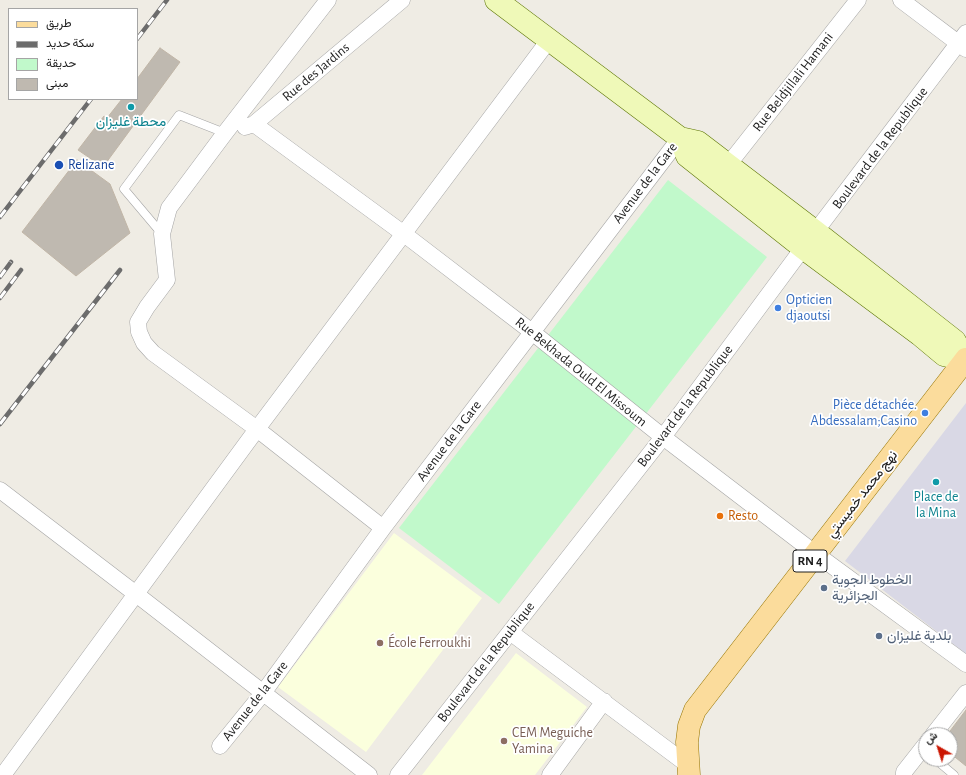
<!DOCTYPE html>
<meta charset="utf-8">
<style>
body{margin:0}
#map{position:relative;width:966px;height:775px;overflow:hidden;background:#efece4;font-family:"Alegreya Sans",Vazirmatn,sans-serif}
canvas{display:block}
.legend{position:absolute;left:8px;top:8px;width:130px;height:92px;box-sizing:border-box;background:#fff;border:1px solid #a5a5a5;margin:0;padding:5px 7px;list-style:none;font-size:12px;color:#1e1e1e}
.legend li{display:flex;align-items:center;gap:8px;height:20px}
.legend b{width:20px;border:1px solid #a5a5a5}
.north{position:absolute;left:918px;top:727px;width:40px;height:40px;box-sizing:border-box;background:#fff;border:1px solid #a5a5a5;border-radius:50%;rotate:321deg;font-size:11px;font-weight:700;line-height:16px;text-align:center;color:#1e1e1e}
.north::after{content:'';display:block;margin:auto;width:14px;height:18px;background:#cb1601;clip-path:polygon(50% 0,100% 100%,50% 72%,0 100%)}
</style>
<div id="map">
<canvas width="966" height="775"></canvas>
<ul class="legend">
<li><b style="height:5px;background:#fbdc9c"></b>طريق</li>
<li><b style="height:5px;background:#6c6c6c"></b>سكة حديد</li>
<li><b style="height:11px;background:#c1f9cb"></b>حديقة</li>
<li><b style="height:11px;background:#bfb9b0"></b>مبنى</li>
</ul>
<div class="north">ش</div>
</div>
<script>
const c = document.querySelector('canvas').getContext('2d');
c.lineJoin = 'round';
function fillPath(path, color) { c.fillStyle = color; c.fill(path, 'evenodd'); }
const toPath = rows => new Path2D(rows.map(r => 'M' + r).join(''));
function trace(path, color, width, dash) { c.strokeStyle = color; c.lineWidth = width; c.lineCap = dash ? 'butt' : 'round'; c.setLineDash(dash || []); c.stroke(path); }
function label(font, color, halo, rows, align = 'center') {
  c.font = font + ' "Alegreya Sans",Vazirmatn,sans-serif'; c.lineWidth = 3.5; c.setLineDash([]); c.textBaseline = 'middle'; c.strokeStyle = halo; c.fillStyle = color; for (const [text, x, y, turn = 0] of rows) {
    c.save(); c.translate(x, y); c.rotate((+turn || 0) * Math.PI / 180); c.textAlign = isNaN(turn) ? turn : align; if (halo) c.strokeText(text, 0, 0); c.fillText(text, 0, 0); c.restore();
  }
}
const education = toPath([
 [394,533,482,598,366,752,278,687],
 [516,653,587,707,535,775,422,775]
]);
const park = toPath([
 [668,180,767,257,499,604,399,528]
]);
const plaza = toPath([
 [966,403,966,654,845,561]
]);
const building = toPath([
 [160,48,180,62,103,167,78,150,104,116,107,118,122,99,137,99,137,79,160,48],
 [77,160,110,184,130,233,76,276,22,232,77,160],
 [966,710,966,766,950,753,950,735,947,735,966,710]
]);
const lane = toPath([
 [162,234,124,189,179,115,225,133],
 [935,759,954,775]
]);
const street = toPath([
 [328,0,225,133,169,208,162,234,167,280,147,307,138,322,139,332,144,343,153,353,257,429,383,528],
 [901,0,966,49],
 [254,124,404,234,532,332,663,437,816,554,966,664],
 [245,127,254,124,402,0],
 [728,165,858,0],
 [0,490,136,594,369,775],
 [510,632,688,765],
 [933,735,966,693],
 [220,746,263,693,383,528,680,138],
 [3,775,257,429,549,40],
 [398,775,663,437,803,248,966,33],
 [550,775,604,701],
 [904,775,904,772,926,744]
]);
const secondary = toPath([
 [496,0,680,138,698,142,816,232,955,341,965,360],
 [680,138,687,156,803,248,920,335,944,355,965,360]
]);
const primary = toPath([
 [689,775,687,742,689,726,695,710,966,359]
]);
const rail = toPath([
 [137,39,167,0],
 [0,217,91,99],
 [0,277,11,262],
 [0,298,21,270],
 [0,424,120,270]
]);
const markers = [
 [131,107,4,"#0f9aa8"],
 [59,165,5,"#1a4fb4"],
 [778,308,4,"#3f7fe0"],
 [925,413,4,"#3f7fe0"],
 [936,482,4,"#0f9aa8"],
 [720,516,4,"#e8710a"],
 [824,588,4,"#5c6f8a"],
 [879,636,4,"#5c6f8a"],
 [380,643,4,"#8d6e63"],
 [504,741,4,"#8d6e63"]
];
const shields = [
 [810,561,34]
];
const shieldNames = [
 ["RN 4",810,561]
];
const streetNames = [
 ["Rue des Jardins",316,72,-40],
 ["Rue Beldjillali Hamani",793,82,-52],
 ["Boulevard de la Republique",880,148,-53],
 ["Avenue de la Gare",645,183,-53],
 ["Rue Bekhada Ould El Missoum",581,372,39],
 ["Boulevard de la Republique",685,406,-53],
 ["Avenue de la Gare",449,441,-53],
 ["نهج محمد خميستي",862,494,-52],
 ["Boulevard de la Republique",486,662,-52],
 ["Avenue de la Gare",255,701,-52]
];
const cultureNames = [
 ["محطة غليزان",131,122],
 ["Place de",936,497],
 ["la Mina",936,513]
];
const transitNames = [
 ["Relizane",68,165]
];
const shopNames = [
 ["Opticien",786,300],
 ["djaoutsi",786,316],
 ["Pièce détachée.",917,405,"right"],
 ["Abdessalam;Casino",917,421,"right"]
];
const foodNames = [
 ["Resto",728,516]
];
const serviceNames = [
 ["الخطوط الجوية",832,580],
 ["الجزائرية",832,596],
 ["بلدية غليزان",887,636]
];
const educationNames = [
 ["École Ferroukhi",388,643],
 ["CEM Meguiche",512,733],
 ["Yamina",512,749]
];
fillPath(education, '#fbffdd');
fillPath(park, '#c1f9cb');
fillPath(plaza, '#d9d8e5');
fillPath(building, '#bfb9b0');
trace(building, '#c0b5a6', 1);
trace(lane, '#a5a5a5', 9);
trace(street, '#a5a5a5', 17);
trace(secondary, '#5d7505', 23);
trace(primary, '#977501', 23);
trace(lane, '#fff', 8);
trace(street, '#fff', 16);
trace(secondary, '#eff9b8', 22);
trace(primary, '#fbdc9c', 22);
trace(rail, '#6c6c6c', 4.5);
trace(rail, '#fff', 3, [9]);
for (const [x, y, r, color] of markers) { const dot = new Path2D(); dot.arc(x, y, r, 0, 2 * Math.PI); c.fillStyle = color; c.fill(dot); trace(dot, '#fff', 1.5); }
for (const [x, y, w] of shields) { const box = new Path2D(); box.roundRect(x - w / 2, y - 11, w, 22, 3); c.fillStyle = '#fff'; c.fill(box); trace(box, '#1e1e1e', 1); }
label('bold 13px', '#1e1e1e', null, shieldNames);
label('14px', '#1e1e1e', '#fff', streetNames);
label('14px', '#0d838f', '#fff', cultureNames);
label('14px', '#164399', '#fff', transitNames, 'left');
label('14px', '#366cbe', '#fff', shopNames, 'left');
label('14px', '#c56008', '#fff', foodNames, 'left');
label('14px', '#4e5e75', '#fff', serviceNames, 'left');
label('14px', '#785e54', '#fff', educationNames, 'left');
</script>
